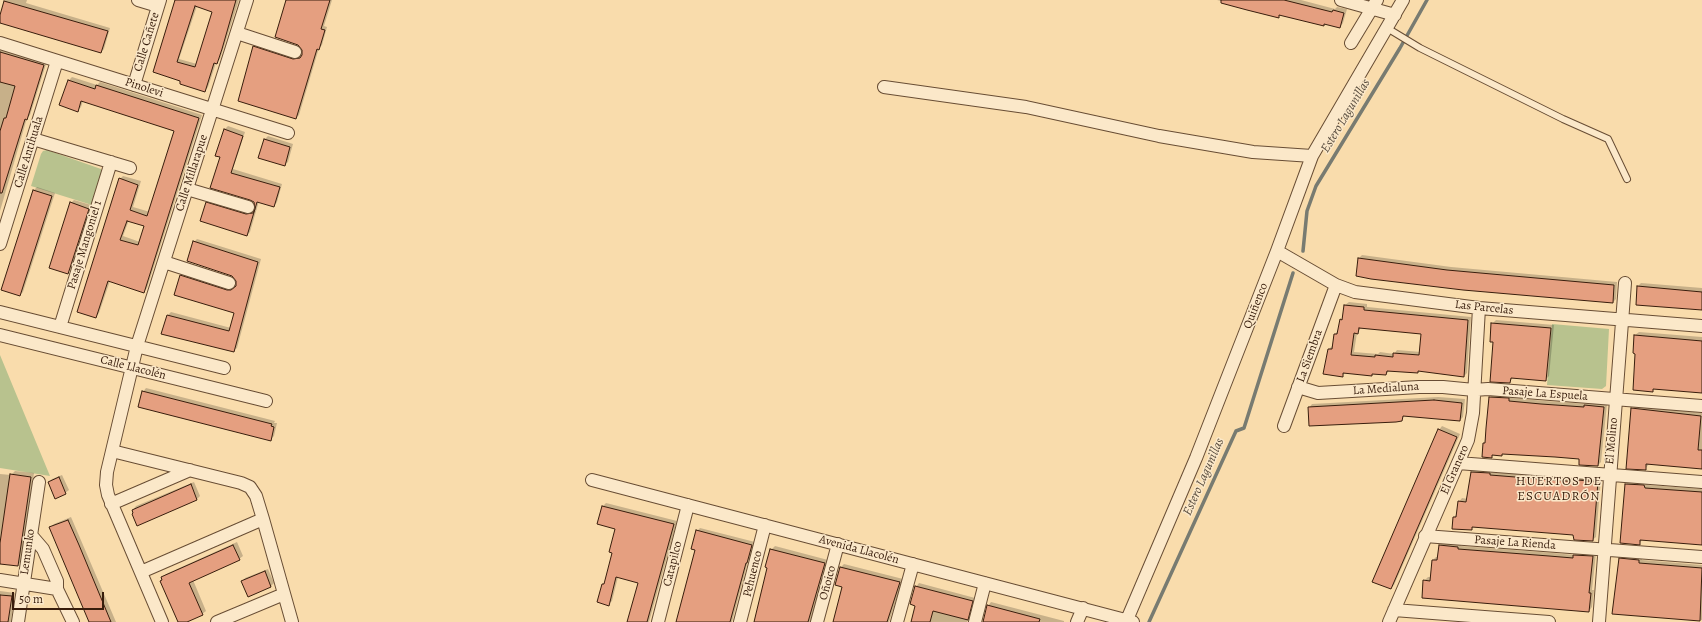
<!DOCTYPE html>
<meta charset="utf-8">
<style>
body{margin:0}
#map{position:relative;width:1702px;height:622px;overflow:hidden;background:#f9dcac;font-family:Alegreya,serif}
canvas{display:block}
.scale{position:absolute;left:12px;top:592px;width:92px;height:18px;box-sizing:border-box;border:2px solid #381d0c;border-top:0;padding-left:5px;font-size:12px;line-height:14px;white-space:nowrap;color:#381d0c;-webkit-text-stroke:3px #fbe8c9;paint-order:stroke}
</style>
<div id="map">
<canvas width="1702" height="622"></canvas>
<div class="scale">50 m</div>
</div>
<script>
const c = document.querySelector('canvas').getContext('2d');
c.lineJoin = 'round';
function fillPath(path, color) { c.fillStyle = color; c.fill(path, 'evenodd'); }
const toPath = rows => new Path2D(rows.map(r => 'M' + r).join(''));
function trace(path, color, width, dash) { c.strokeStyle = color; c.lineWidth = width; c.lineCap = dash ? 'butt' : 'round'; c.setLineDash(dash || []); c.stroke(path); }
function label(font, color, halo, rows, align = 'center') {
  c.font = font + ' Alegreya,serif'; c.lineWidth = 3; c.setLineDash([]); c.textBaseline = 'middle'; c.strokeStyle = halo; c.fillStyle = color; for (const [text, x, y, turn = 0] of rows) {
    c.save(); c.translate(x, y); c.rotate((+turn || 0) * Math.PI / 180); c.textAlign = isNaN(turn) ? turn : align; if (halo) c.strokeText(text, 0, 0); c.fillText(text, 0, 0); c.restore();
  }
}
const green = toPath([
 [47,150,101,169,102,174,92,205,31,186,41,154,43,151],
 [1552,324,1609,329,1606,386,1602,389,1547,385],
 [0,355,50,476,0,468]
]);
const shadow = toPath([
 [5,0,27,0,26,3,110,28,104,49,101,52,0,22],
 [176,0,239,0,220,59,216,63,208,87,205,91,154,71],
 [197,6,214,11,197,64,179,59],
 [287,0,332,0,324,26,327,27,322,45,319,48,299,115,296,118,254,47,258,43,297,56,303,55,302,47],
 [1217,0,1301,0,1335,9,1337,7,1347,9,1343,23,1340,27,1326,23,1323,25,1281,15,1278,17],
 [0,48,47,61,30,115,27,118,0,211],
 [72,77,97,85,100,82,202,115,147,288,144,292,110,281,99,313,96,317,120,179,123,176,141,181,133,207,150,212,175,131,83,101,81,107,78,110,69,80],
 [129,220,146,226,140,242,123,236],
 [228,126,245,132,233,169,282,184,277,202,274,206,259,201,250,232,247,235,207,203,210,199,250,211,256,209,255,202,251,199,212,187,221,157,224,130],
 [268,136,293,144,288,162,284,165,260,157,265,139],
 [37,187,55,193,23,292,20,295,34,190],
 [74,200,91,205,71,269,67,273,71,203],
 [197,239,261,259,237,348,233,351,163,333,168,315,171,312,231,328,235,312,181,276,184,272,231,287,237,286,237,281,232,275,194,242],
 [1362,255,1451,267,1617,282,1616,299,1613,302,1359,258],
 [1641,283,1702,288,1702,308,1638,286],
 [1349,302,1367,304,1367,307,1471,317,1467,373,1464,376,1420,370,1418,372,1389,371,1386,374,1346,372,1342,376,1329,349,1332,346,1335,334,1338,331,1341,320,1344,316,1345,305],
 [1361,328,1422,333,1421,352,1397,350,1394,354,1380,352,1378,354,1354,352,1357,333],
 [1496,320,1554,325,1549,376,1545,380,1513,377,1510,382,1494,341,1492,324],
 [1639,332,1702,337,1702,392,1655,388,1652,391,1636,353,1635,335],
 [146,388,275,421,274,423,277,423,274,436,270,440,143,392],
 [1493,394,1512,395,1512,398,1545,401,1587,404,1589,402,1607,404,1601,462,1598,465,1580,458,1504,453,1501,455,1494,454,1491,457,1483,456,1490,398],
 [1438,397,1465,399,1463,417,1460,420,1405,415,1401,420,1309,408,1312,404],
 [1636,405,1702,413,1702,468,1649,464,1645,469,1632,409],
 [1442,426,1460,434,1394,585,1391,588,1439,430],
 [1475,469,1493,470,1493,472,1580,479,1583,477,1601,479,1596,537,1592,540,1574,534,1475,526,1471,529,1454,517,1457,514,1459,502,1462,498,1468,499,1472,472],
 [15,471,34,473,21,562,17,565,0,563,0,474,11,475],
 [62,475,69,490,65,493,49,482,52,479],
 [1629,481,1647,482,1648,485,1702,489,1702,544,1643,539,1639,544,1621,542,1626,484],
 [194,482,200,496,197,499,134,512,133,510,136,506],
 [606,503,677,521,649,622,628,622,639,582,618,577,612,601,608,604,603,584,606,582,613,552,616,529,603,506],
 [71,517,116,622,91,622,50,528,54,524],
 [700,528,755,542,750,559,748,561,732,622,677,622,696,549,697,531],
 [237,542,243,556,239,559,193,580,206,611,202,614,184,622,179,622,162,577,166,574],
 [1443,542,1461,544,1461,546,1553,553,1574,555,1577,552,1596,553,1592,590,1594,590,1592,607,1589,611,1424,581,1428,577,1431,577,1433,560,1436,557,1438,557,1439,546],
 [775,546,828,560,811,622,755,622,769,567,771,550],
 [1623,555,1642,557,1642,560,1702,565,1702,620,1613,613,1620,559],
 [844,564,903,579,889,622,834,622,843,586,840,568],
 [268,569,274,583,271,586,248,596,242,582,245,578],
 [919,583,975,598,971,615,967,622,912,622,916,605,916,587],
 [0,591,15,593,11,622,0,622],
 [991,602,1064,621,1064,622,984,622,988,606]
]);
const stream = toPath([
 [1303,251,1307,211,1316,186,1400,48,1427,0],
 [1149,622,1236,431,1244,428,1293,273]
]);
const building = toPath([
 [175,0,236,0,222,49,217,64,214,63,205,92,180,84,180,81,153,72,175,0],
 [195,6,212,12,195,67,177,62,195,6],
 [286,0,330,0,321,29,325,30,319,50,317,49,296,119,238,101,253,46,293,59,300,58,302,55,302,50,298,45,275,37,286,0],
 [1221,0,1284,0,1332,12,1333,10,1344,13,1340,28,1324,24,1324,26,1279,15,1279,18,1247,10,1221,3,1221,0],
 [4,1,108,31,101,53,0,23,0,15,4,1],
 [0,52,44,65,27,120,25,119,2,193,0,193,0,131,4,118,6,118,15,86,0,82,0,52],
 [68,80,95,89,96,85,199,118,144,293,108,281,96,318,77,312,119,178,138,185,130,210,147,216,174,131,81,101,78,112,59,105,68,80],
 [127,221,144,226,138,245,120,240,127,221],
 [224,129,243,136,231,173,280,187,274,207,257,202,247,236,200,221,206,202,246,214,253,213,255,209,254,202,250,200,210,188,220,157,215,156,224,129],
 [264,139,290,147,285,166,258,158,264,139],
 [33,190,52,196,20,296,1,290,33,190],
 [70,202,89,209,68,274,49,268,70,202],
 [193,241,258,262,234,352,161,334,167,315,229,331,234,313,174,295,180,275,227,290,231,290,236,286,236,281,232,276,187,261,193,241],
 [1358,258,1447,270,1614,285,1613,303,1463,290,1371,279,1356,276,1358,258],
 [1637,286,1702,292,1702,310,1636,305,1637,286],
 [1344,305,1364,307,1364,310,1468,320,1464,377,1418,371,1418,373,1387,371,1386,375,1372,374,1372,376,1343,373,1343,377,1323,374,1328,349,1332,349,1334,334,1337,334,1340,319,1342,320,1344,305],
 [1359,328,1421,334,1419,355,1393,353,1393,357,1375,355,1375,357,1351,355,1354,333,1358,334,1359,328],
 [1491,323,1551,328,1546,381,1511,378,1510,383,1490,382,1493,342,1490,342,1491,323],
 [1634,335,1702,341,1702,393,1653,389,1653,392,1633,390,1635,354,1633,353,1634,335],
 [142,391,272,424,271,426,274,427,271,441,138,407,142,391],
 [1489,397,1509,398,1509,401,1541,404,1584,407,1584,405,1604,407,1598,466,1579,465,1579,459,1555,457,1502,454,1502,456,1492,455,1492,458,1482,457,1483,443,1485,443,1486,428,1489,397],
 [1434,400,1462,403,1460,421,1403,416,1402,421,1396,422,1309,426,1308,407,1434,400],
 [1631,408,1701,416,1698,450,1702,450,1702,469,1646,464,1646,470,1626,469,1631,408],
 [1438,429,1457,437,1391,589,1372,582,1438,429],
 [1471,472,1490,473,1490,475,1578,482,1578,480,1598,482,1593,541,1574,540,1573,535,1472,527,1472,530,1452,529,1453,517,1456,517,1458,501,1466,502,1471,472],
 [10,474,31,477,18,566,0,564,0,543,10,474],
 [59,477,66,494,55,499,48,482,59,477],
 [191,484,197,500,137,526,132,514,133,513,132,510,191,484],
 [1625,484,1644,485,1645,488,1702,492,1702,545,1640,540,1640,545,1620,543,1625,484],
 [602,506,674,524,647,622,627,622,638,583,616,577,609,606,597,602,602,584,604,584,612,553,609,552,615,529,597,524,602,506],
 [68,520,79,545,111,622,89,622,78,596,49,527,68,520],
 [696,530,752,545,747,563,746,563,730,622,676,622,695,550,691,549,696,530],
 [233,545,240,560,189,583,203,615,187,622,178,622,160,581,162,580,161,577,233,545],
 [1439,545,1458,547,1458,549,1549,556,1573,558,1573,555,1593,556,1589,593,1591,593,1589,612,1422,598,1423,580,1430,581,1432,560,1437,560,1439,545],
 [770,549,825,563,808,622,754,622,767,568,765,567,770,549],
 [1619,558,1639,560,1639,563,1702,568,1700,621,1612,614,1619,558],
 [840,567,900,582,887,622,833,622,842,587,835,585,840,567],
 [265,571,271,587,248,597,241,581,265,571],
 [915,586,973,601,968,620,933,611,930,622,911,622,915,606,910,604,915,586],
 [0,595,12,596,8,622,0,622,0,595],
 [987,605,1040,619,1039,622,983,622,987,605]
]);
const service = toPath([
 [1387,28,1420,48,1563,119,1608,139,1627,179]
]);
const minor = toPath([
 [138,0,158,6],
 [1341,0,1395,15],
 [237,33,295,52],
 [0,43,288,133],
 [1351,43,1377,0],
 [134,85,160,0],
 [884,87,1026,107,1159,136,1253,152,1312,156],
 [33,139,130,168],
 [187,189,248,207],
 [0,244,57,61],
 [1277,251,1336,285,1355,292,1479,308,1702,326],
 [164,262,229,283],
 [0,312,224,368],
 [60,327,111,162],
 [0,335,266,401],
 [1298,387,1318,393,1419,387,1443,387,1474,390,1488,389,1702,406],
 [1284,426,1336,285],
 [112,451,241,483,250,487,256,496,263,519,292,622],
 [1458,463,1702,482],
 [592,480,1133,622],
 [111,504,190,470],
 [31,535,43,549,57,581,57,589,73,622],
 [1425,536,1702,557],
 [141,572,263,519],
 [0,580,57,589],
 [1394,610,1549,622],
 [18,622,39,482],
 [162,622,108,495,106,485,107,472,137,346,247,0],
 [217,622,284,594],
 [658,622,688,505],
 [740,622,765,525],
 [817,622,838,544],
 [897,622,913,564],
 [975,622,985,583],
 [1077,622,1083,608],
 [1126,622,1196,458,1277,251,1312,156,1403,0],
 [1389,622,1468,440,1473,413,1479,308],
 [1599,622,1625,283]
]);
const streetNames = [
 ["Calle Cañete",147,42,-73],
 ["Pinolevi",144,88,18],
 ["Calle Antihuala",29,152,-73],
 ["Calle Millarapue",192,173,-72],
 ["Pasaje Mangoniel 1",85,245,-73],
 ["Quiñenco",1256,306,-69],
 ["Las Parcelas",1484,308,6],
 ["La Siembra",1310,356,-70],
 ["Calle Llacolén",133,368,14],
 ["La Medialuna",1386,389,-4],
 ["Pasaje La Espuela",1545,394,4],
 ["El Molino",1612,441,-85],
 ["El Granero",1455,470,-66],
 ["Pasaje La Rienda",1515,543,4],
 ["Avenida Llacolén",859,550,15],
 ["Lemunko",28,552,-82],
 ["Catapilco",673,564,-76],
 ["Pehuenco",753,574,-76],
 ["Oñoico",828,583,-75]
];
const waterNames = [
 ["Estero Lagunillas",1346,116,-59],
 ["Estero Lagunillas",1204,477,-66]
];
const neighbourhoodNames = [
 ["HUERTOS DE",1559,482],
 ["ESCUADRÓN",1559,497]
];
fillPath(green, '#b8c28e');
fillPath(shadow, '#0003');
trace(stream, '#787b71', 3.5);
fillPath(building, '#e59f80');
trace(building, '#381d0c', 1);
trace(service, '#684d34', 8);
trace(minor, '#684d34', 14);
trace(service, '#fbe8c9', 6);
trace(minor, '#fbe8c9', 12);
label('12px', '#381d0c', '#fbe8c9', streetNames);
label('italic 13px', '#584c3e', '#fbe8c9', waterNames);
c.letterSpacing = '1px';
label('13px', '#381d0c', '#fbe8c9', neighbourhoodNames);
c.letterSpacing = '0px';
</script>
